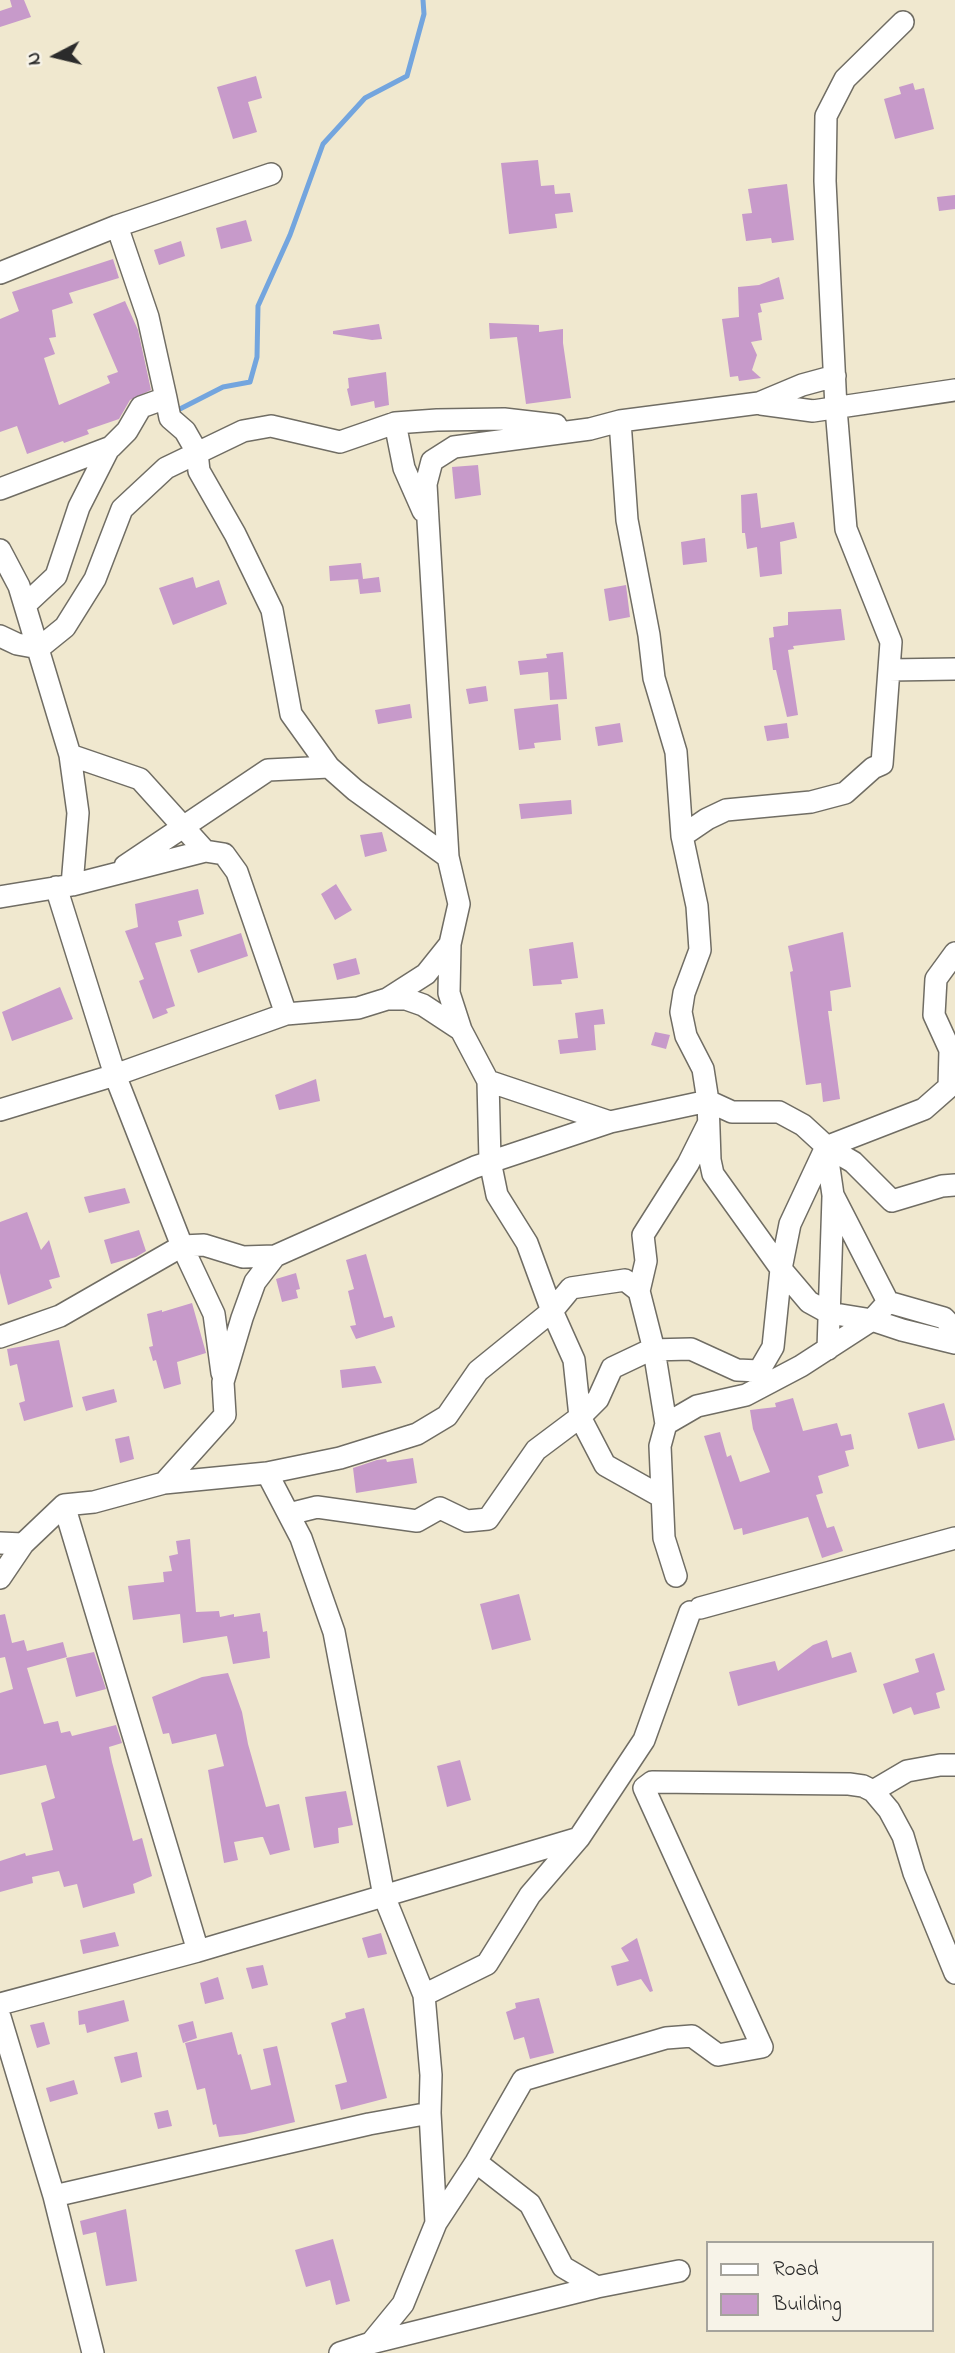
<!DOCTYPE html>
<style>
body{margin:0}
#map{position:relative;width:955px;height:2353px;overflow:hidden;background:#f0e8cf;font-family:"Indie Flower",sans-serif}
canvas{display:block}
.legend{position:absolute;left:706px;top:2241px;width:228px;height:91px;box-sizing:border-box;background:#f7f3e8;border:2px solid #a5a39c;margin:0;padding:9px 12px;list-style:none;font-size:21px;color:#2b2b2b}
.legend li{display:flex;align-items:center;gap:14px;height:35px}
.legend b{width:35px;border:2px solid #a5a39c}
.north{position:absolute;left:21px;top:21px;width:70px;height:70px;-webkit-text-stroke:5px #f7f3e8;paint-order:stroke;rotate:263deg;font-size:19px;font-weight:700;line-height:28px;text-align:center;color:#2b2b2b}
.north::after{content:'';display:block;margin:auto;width:24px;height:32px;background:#2b2b2b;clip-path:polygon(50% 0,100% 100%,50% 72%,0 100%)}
</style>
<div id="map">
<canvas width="955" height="2353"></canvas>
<ul class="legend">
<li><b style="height:9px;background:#fff"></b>Road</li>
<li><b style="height:19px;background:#c79aca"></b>Building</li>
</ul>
<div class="north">N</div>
</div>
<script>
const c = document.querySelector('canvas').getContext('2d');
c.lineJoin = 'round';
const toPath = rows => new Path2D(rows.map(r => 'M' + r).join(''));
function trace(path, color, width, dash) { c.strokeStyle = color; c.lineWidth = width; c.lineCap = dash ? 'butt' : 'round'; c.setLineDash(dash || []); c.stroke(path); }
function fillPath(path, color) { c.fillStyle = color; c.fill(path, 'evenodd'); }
const stream = toPath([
 [174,412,223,387,250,382,257,357,258,306,290,235,323,144,365,98,407,76,424,14,423,0]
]);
const building = toPath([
 [10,0,24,0,31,17,0,27,0,11,12,7],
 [256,76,262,98,248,102,257,132,233,139,217,87],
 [913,83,915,90,924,88,934,129,895,139,884,99,901,94,899,87],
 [538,160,541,186,554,185,555,194,570,193,573,212,555,214,557,228,509,234,501,163],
 [787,184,794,240,772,243,771,238,746,241,742,214,752,213,748,189],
 [955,195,955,209,939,211,937,197],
 [246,220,252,241,221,249,216,228],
 [181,241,185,256,159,265,154,250],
 [113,259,119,278,69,293,73,303,52,310,56,337,49,338,55,354,44,358,59,405,110,383,107,376,118,372,93,314,125,301,138,330,151,390,130,400,119,419,87,430,89,434,64,443,63,441,27,454,17,426,0,432,0,319,19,311,12,292],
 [779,277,784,299,760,304,762,312,758,313,762,340,751,342,757,355,752,370,761,378,739,381,738,376,730,377,722,319,739,317,738,287,759,285],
 [489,323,539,325,539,332,563,329,563,343,571,398,526,404,517,337,490,339],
 [379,324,382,339,372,340,333,334,333,331],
 [386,372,389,405,375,408,374,401,351,406,347,389,349,388,348,378],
 [478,465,481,495,455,499,452,467],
 [757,493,761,528,794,522,797,538,780,542,782,574,760,577,757,547,747,549,745,533,742,533,741,495],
 [705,538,707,562,683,565,681,542],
 [361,563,363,579,379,577,381,592,360,594,358,579,361,579,330,581,329,566],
 [193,577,196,588,219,580,227,604,173,625,159,588],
 [626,585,630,617,609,621,604,589],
 [841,609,845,640,793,646,794,649,788,650,798,715,787,717,776,670,773,670,769,638,774,637,773,627,788,625,788,612],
 [563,652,567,699,550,700,548,672,520,675,518,661,547,658,546,654],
 [486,686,488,701,469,704,466,689],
 [410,704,412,718,378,724,375,710],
 [558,704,561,740,534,743,535,748,519,750,514,709],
 [620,723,623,742,598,746,595,727],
 [787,723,789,738,767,741,764,726],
 [571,800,572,814,521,819,519,804],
 [382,832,387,851,365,857,360,835],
 [336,884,352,910,335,920,321,894],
 [198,889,204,914,178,921,182,936,155,943,175,1006,166,1009,168,1013,153,1019,139,981,144,979,125,931,138,927,135,904],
 [843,932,851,987,830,991,832,1011,828,1011,840,1099,823,1102,821,1083,806,1085,790,972,793,971,788,946],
 [241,933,248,956,198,973,190,950],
 [573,942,578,978,561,980,562,984,533,986,529,949],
 [356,958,360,974,337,980,333,964],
 [60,987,73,1019,12,1041,2,1012],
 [603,1009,605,1024,594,1025,596,1050,560,1054,558,1040,578,1038,575,1013],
 [655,1032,670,1035,666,1049,651,1045],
 [316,1079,320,1101,279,1110,275,1095],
 [125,1188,130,1203,89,1213,84,1197],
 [27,1212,41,1250,49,1240,60,1277,49,1280,52,1288,8,1305,0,1273,0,1222],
 [139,1230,146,1251,136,1257,111,1264,104,1240],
 [366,1254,384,1318,392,1316,395,1327,356,1339,350,1326,356,1325,348,1291,354,1289,346,1260],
 [296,1273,300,1289,296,1290,298,1298,282,1302,276,1279],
 [192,1303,206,1353,177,1362,181,1384,164,1389,156,1360,153,1361,149,1347,153,1346,147,1314,162,1310,162,1312],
 [59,1340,73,1407,24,1421,19,1403,25,1401,17,1364,10,1366,7,1349],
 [375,1366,382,1383,342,1388,340,1370],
 [114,1389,117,1402,86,1411,82,1397],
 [793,1398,803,1431,837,1423,841,1436,851,1434,854,1449,845,1451,849,1466,818,1476,823,1493,816,1495,827,1528,834,1526,843,1551,822,1558,808,1517,743,1535,742,1528,734,1530,704,1436,720,1432,727,1457,731,1455,740,1482,770,1472,753,1429,750,1410,776,1407,775,1403],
 [944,1403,955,1440,918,1449,908,1413],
 [129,1436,134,1459,120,1463,115,1439],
 [413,1458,417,1483,356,1493,353,1468,377,1460,386,1459,387,1462],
 [190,1539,196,1612,219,1611,220,1617,234,1614,234,1617,260,1613,263,1632,267,1631,270,1658,233,1664,227,1636,183,1643,180,1614,133,1620,128,1586,164,1582,163,1572,172,1571,169,1556,178,1554,176,1541],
 [519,1594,531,1640,492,1650,480,1604],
 [5,1614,12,1643,24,1640,27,1651,63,1642,67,1657,27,1668,44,1724,58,1721,61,1733,70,1731,72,1736,116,1725,122,1743,109,1747,112,1762,133,1841,142,1838,152,1876,133,1884,135,1893,83,1908,77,1884,64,1887,59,1871,32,1877,33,1883,0,1892,0,1861,25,1853,26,1856,53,1850,41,1803,55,1798,46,1765,0,1775,0,1693,13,1689,5,1657,0,1658,0,1615],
 [827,1640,832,1658,851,1652,857,1672,738,1706,729,1672,775,1661,778,1671,813,1645],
 [94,1652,106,1689,76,1697,66,1658],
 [934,1653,945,1690,936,1693,940,1708,914,1715,911,1707,893,1714,883,1684,919,1672,915,1659],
 [228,1673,242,1712,248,1744,266,1807,279,1804,290,1850,270,1855,263,1837,261,1837,234,1842,238,1860,224,1863,208,1770,224,1766,216,1734,172,1744,169,1733,163,1734,152,1697,202,1677],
 [460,1760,471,1800,447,1807,437,1766],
 [346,1791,353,1825,338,1828,339,1843,314,1848,305,1797],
 [115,1932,119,1946,83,1954,80,1940],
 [381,1933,387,1954,368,1958,362,1938],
 [637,1938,653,1991,650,1992,641,1979,617,1986,611,1966,629,1961,621,1948],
 [263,1965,268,1985,252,1989,246,1968],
 [218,1977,224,1999,205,2004,200,1983],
 [539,1998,554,2053,530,2059,524,2037,514,2040,506,2012,516,2008,515,2003],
 [124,2000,129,2021,87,2033,85,2024,79,2025,78,2011],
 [364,2008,387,2098,341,2110,335,2085,347,2082,331,2023,346,2018,345,2013],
 [193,2021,197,2038,183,2043,178,2025],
 [44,2022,50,2044,37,2048,30,2025],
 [232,2032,238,2055,241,2054,251,2090,271,2085,263,2049,277,2046,295,2122,245,2134,219,2137,216,2124,213,2125,205,2088,197,2090,185,2043],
 [137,2052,142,2077,121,2083,114,2057],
 [74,2080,78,2094,50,2102,46,2088],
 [168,2110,172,2126,158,2129,154,2113],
 [126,2209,137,2281,106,2286,96,2232,83,2235,80,2221],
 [333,2239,350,2301,336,2305,330,2280,306,2287,295,2250]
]);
const minor = toPath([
 [0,273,117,226,271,174],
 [166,398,170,418,185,431,197,452,199,471,235,534,272,610,291,714,329,767],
 [761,404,813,411,955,390],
 [620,421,627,520,649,635,654,678,676,752,682,836,697,906,700,950,684,993,681,1012,686,1036,703,1069,708,1101,710,1160,713,1174,781,1269,809,1302,829,1313,872,1320,902,1330,955,1343],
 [395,423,404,468,423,511],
 [0,489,111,447,127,431,141,407,166,398,148,317,117,226],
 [0,550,19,586,70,755,78,813,72,885],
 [25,605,56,576,79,507,109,448],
 [0,636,17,644,39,648,65,627,95,579,122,509,166,468,243,431,271,426,340,442,395,423,437,420,504,419,556,425],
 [889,670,955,669],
 [70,755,140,779,205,851],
 [682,836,707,819,726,810,811,802,845,793,873,768,882,764,891,642,846,529,836,408,825,181,826,116,845,79,903,22],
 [125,866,268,770,329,767,355,790,448,857],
 [56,887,115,1075,182,1246,214,1314,222,1373],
 [0,897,72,885,205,851,224,854,237,872,286,1014],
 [387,999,426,974,450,944],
 [461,1030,449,993,450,944,459,904,448,857,428,520,426,484,432,461,454,447,590,429,620,421,759,403,802,385,835,376],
 [488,1081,490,1161,497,1195,527,1243,552,1311,574,1360,580,1417,605,1465,662,1497],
 [0,1110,115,1075,286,1014,358,1008,387,999,406,999,423,1005,461,1030,488,1081,610,1122,708,1101,732,1112,779,1112,803,1125,827,1147,853,1162,892,1201,942,1186,955,1185],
 [826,1147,833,1195,888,1302,944,1318,955,1330],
 [0,1337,60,1316,182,1246,204,1245,243,1257,275,1256],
 [828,1349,833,1197],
 [666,1424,654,1350,639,1291,646,1261,643,1235,688,1164,708,1124],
 [267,1473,340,1458,417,1434,447,1416,478,1371,552,1311,571,1288,625,1280,639,1291],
 [164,1483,225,1415,223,1382,242,1318,255,1282,275,1256,475,1167,610,1122],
 [64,1505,198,1951],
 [289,1514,317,1507,417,1521,440,1508,467,1521,488,1519,536,1450,580,1417,598,1399,612,1368,650,1350,691,1349,737,1370,759,1371,773,1347,781,1269,790,1224,826,1147,924,1109,949,1087,950,1050,934,1015,936,979,955,953],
 [0,1543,23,1544],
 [676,1576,664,1538,660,1446,666,1424,697,1406,746,1395,801,1366,872,1320,888,1302],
 [0,1578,23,1544,64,1505,94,1502,164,1483,267,1473,301,1538,334,1632,384,1896,424,1995,431,2075,430,2113,436,2223],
 [700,1608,955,1538],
 [873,1791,907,1771,940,1765,955,1765],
 [424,1995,487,1964,530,1895,579,1838,644,1740,690,1612],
 [0,2004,198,1951,579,1838],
 [0,2017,54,2196,93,2353],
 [476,2162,530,2204,563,2267,597,2287],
 [54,2196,369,2124,430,2113],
 [371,2343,597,2287,679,2271],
 [340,2353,371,2343,403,2304,436,2223,476,2162,523,2080,666,2038,692,2036,718,2055,762,2047,644,1788,652,1782,849,1784,863,1786,873,1791,889,1810,903,1836,914,1873,955,1973]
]);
trace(stream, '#73a5de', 5);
fillPath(building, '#c79aca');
trace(minor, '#706d64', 24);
trace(minor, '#fff', 21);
</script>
